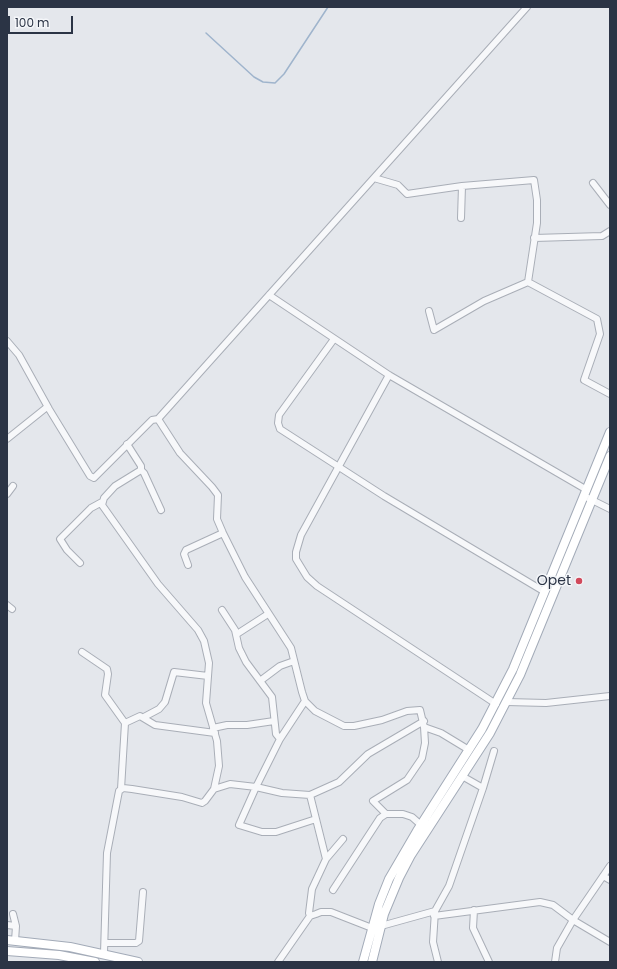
<!DOCTYPE html>
<style>
body{margin:0}
#map{position:relative;width:617px;height:969px;overflow:hidden;background:#e4e7ec;font-family:Poppins,sans-serif}
canvas{display:block}
.frame{position:absolute;inset:0;border:8px solid #2b3445;pointer-events:none}
.scale{position:absolute;left:8px;top:16px;width:65px;height:18px;box-sizing:border-box;border:2px solid #2b3445;border-top:0;padding-left:5px;font-size:12px;line-height:14px;white-space:nowrap;color:#2b3445;-webkit-text-stroke:3px #f4f6f9;paint-order:stroke}
</style>
<div id="map">
<canvas width="617" height="969"></canvas>
<div class="frame"></div>
<div class="scale">100 m</div>
</div>
<script>
const c = document.querySelector('canvas').getContext('2d');
c.lineJoin = 'round';
const toPath = rows => new Path2D(rows.map(r => 'M' + r).join(''));
function trace(path, color, width, dash) { c.strokeStyle = color; c.lineWidth = width; c.lineCap = dash ? 'butt' : 'round'; c.setLineDash(dash || []); c.stroke(path); }
function label(font, color, halo, rows, align = 'center') {
  c.font = font + ' Poppins,sans-serif'; c.lineWidth = 3; c.setLineDash([]); c.textBaseline = 'middle'; c.strokeStyle = halo; c.fillStyle = color; for (const [text, x, y, turn = 0] of rows) {
    c.save(); c.translate(x, y); c.rotate((+turn || 0) * Math.PI / 180); c.textAlign = isNaN(turn) ? turn : align; if (halo) c.strokeText(text, 0, 0); c.fillText(text, 0, 0); c.restore();
  }
}
const stream = toPath([
 [206,33,254,77,263,82,275,83,284,74,328,7]
]);
const minor = toPath([
 [374,178,398,185,407,194,462,186,534,180,537,200,537,223,528,282],
 [593,183,610,205],
 [461,218,462,186],
 [534,238,602,236,610,231],
 [269,295,389,375,587,490],
 [429,311,434,330,484,301,528,282,597,319,600,334,584,380,610,394],
 [334,339,279,415,278,423,280,429,384,496,545,592],
 [7,341,19,355,49,409,90,476,94,478,152,420,158,419,180,453,212,487,218,495,217,519,223,533,245,577,291,648,302,692,305,701,315,711,344,726,354,726,382,720,407,711,420,710,424,727,425,743,422,758,407,780,373,801,386,814],
 [389,375,301,535,296,552,296,559,307,577,317,586,496,704],
 [158,419,527,7],
 [7,439,47,407],
 [141,470,144,473,161,510],
 [7,494,13,486],
 [588,498,610,509],
 [80,563,67,550,60,539,91,508,102,502],
 [188,565,184,554,186,550,223,533],
 [7,605,12,609],
 [222,610,235,630,239,648,246,662,272,697,276,734,280,739],
 [237,634,268,614],
 [82,652,107,669,108,674,105,695,125,723,121,789],
 [260,681,280,666,294,661],
 [305,701,280,739,256,787,282,793,310,795,326,859,312,889,309,913,310,916],
 [507,702,546,703,610,696],
 [144,717,159,709,165,702,174,672,208,676],
 [125,723,140,716,155,725,215,733],
 [424,727,441,733,469,750],
 [213,728,227,725,247,725,274,721],
 [483,788,494,751],
 [214,789,230,784,256,787,239,825,262,832,276,832,316,819],
 [310,795,339,782,368,754,424,721],
 [326,859,343,839],
 [603,876,610,880],
 [333,890,380,818,386,814,403,814,412,817,421,825],
 [474,910,473,928,489,962],
 [13,914,16,926],
 [434,916,540,902,553,905,573,920,610,866],
 [7,925,16,926,15,941],
 [381,926,435,911],
 [105,943,136,943,139,941,143,892],
 [104,953,107,853,119,791,123,788,132,789,182,797,202,803,205,801,214,789,219,766,217,741,206,703,209,663,204,641,198,630,158,584,102,505,104,498,115,486,141,470,141,466,127,444],
 [278,962,310,916,316,914,321,912,331,912,372,928],
 [438,962,433,942,435,911,449,886,483,788,462,776],
 [555,962,557,948,573,920,610,942]
]);
const major = toPath([
 [7,940,70,947,138,962],
 [7,951,59,955,95,962],
 [363,962,379,904,389,879,417,831,482,729,513,669,610,432],
 [372,962,384,914,399,878,411,855,490,733,520,675,610,456]
]);
const markers = [
 [579,581,4,"#d1495b"]
];
const poiNames = [
 ["Opet",571,581]
];
trace(stream, '#9fb4cc', 1.5);
trace(minor, '#a9aeb7', 8);
trace(major, '#a3abb8', 10);
trace(minor, '#f7f8fa', 6);
trace(major, '#fff', 8);
for (const [x, y, r, color] of markers) { const dot = new Path2D(); dot.arc(x, y, r, 0, 2 * Math.PI); c.fillStyle = color; c.fill(dot); trace(dot, '#f4f6f9', 1.5); }
label('14px', '#2b3445', '#f4f6f9', poiNames, 'right');
</script>
